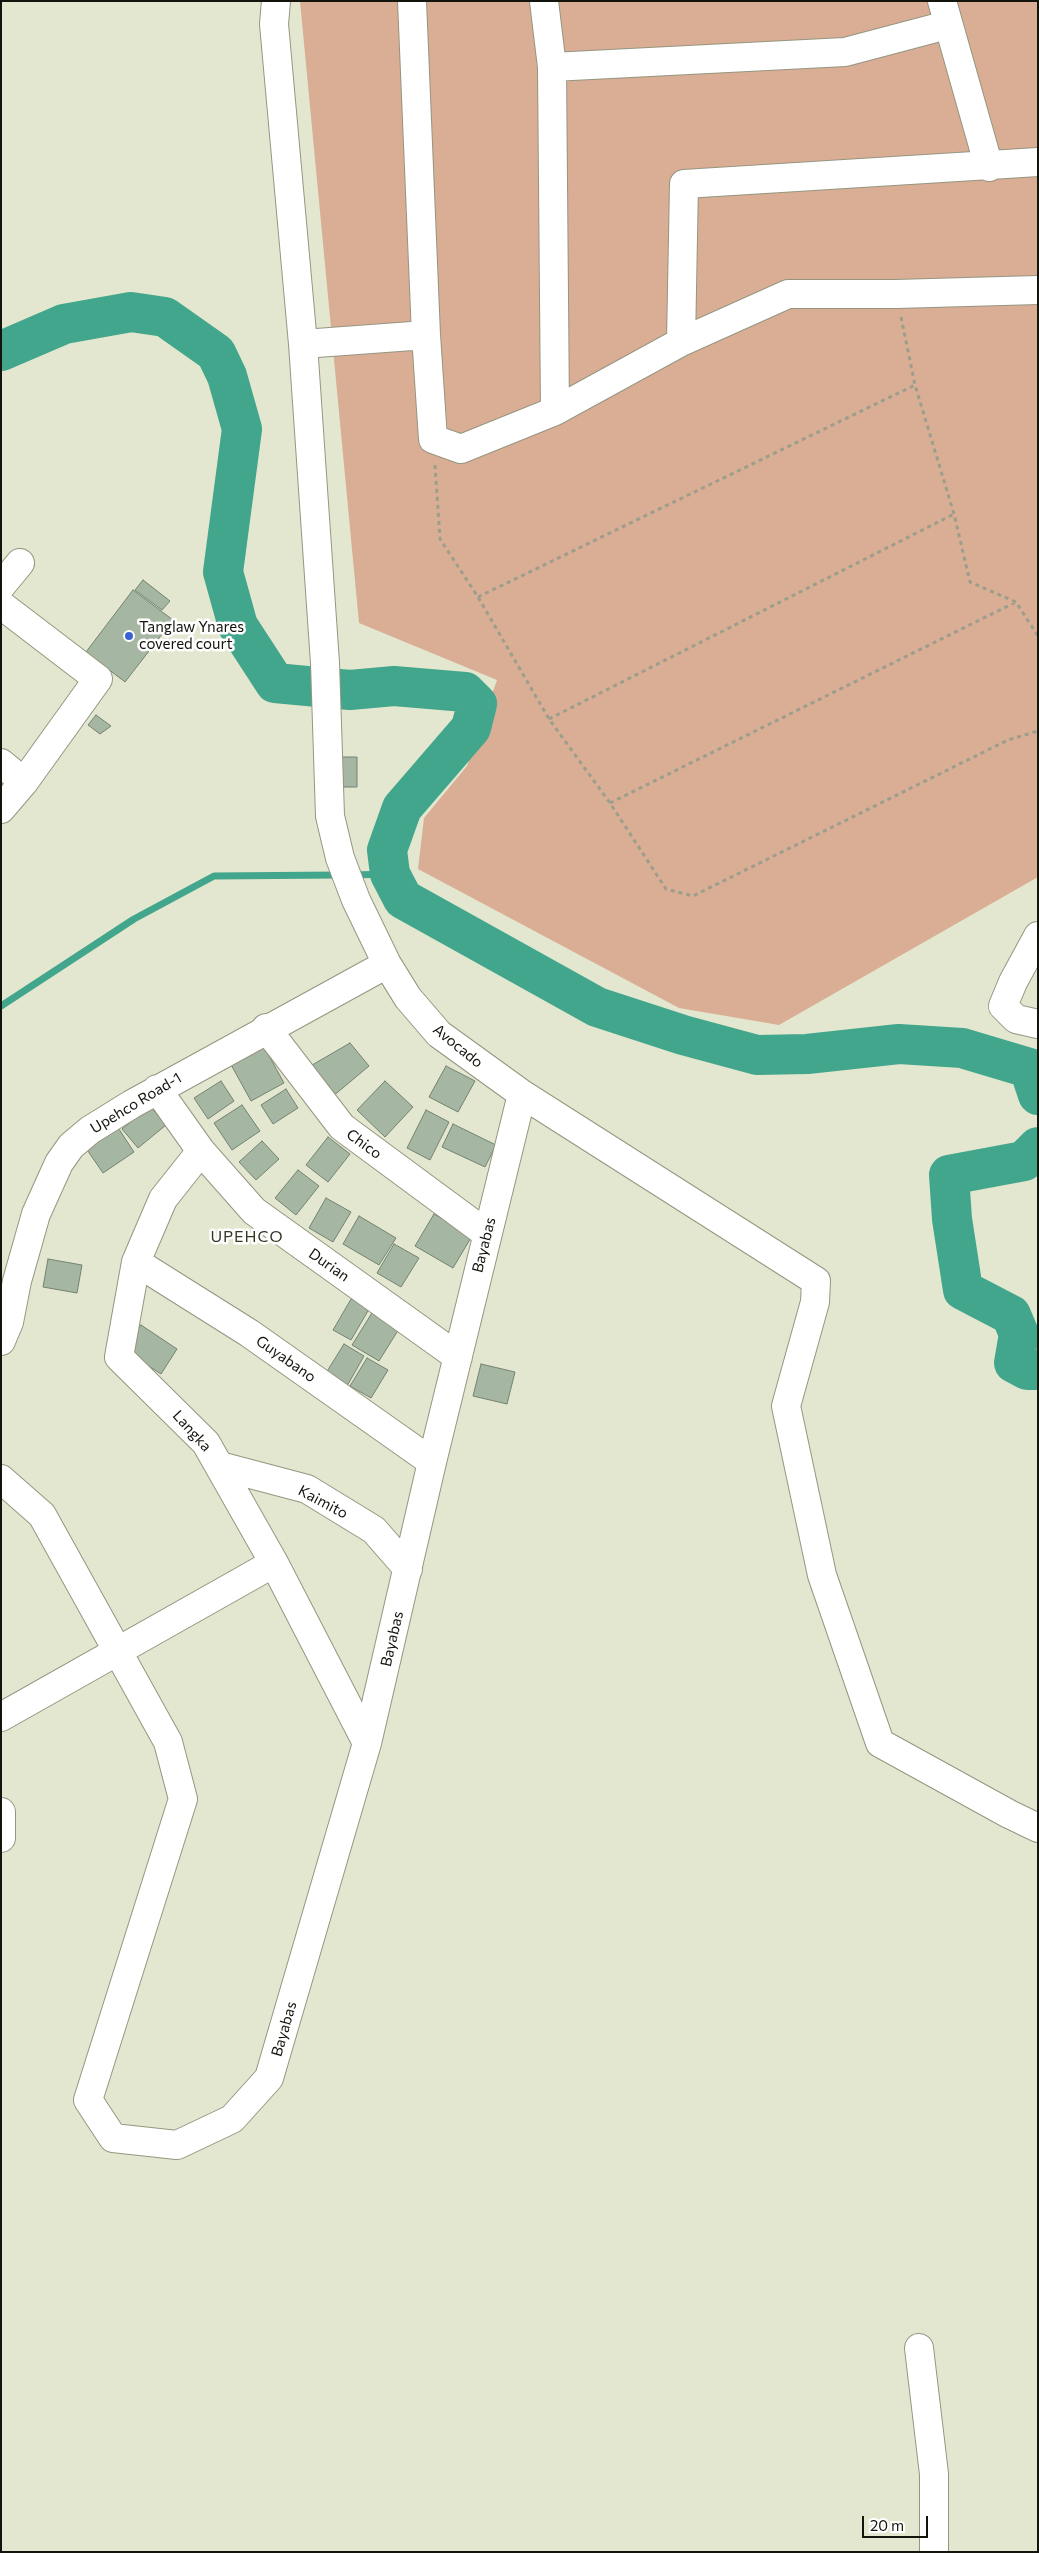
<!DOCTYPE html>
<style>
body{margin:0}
#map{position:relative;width:1039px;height:2553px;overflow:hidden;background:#e4e7cf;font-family:Commissioner,sans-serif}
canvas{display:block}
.frame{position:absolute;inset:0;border:2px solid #13140c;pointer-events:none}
.scale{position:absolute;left:862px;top:2516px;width:66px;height:22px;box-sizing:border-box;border:2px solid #13140c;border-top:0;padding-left:6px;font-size:15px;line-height:18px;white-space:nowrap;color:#13140c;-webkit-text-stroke:4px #fff;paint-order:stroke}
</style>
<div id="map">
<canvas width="1039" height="2553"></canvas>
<div class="frame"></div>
<div class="scale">20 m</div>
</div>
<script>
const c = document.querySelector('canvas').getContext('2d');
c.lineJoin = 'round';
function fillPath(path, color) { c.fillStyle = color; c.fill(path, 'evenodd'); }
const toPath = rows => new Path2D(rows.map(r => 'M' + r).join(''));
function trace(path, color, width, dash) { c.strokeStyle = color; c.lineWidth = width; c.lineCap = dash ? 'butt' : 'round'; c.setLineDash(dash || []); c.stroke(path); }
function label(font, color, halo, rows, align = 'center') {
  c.font = font + ' Commissioner,sans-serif'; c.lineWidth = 5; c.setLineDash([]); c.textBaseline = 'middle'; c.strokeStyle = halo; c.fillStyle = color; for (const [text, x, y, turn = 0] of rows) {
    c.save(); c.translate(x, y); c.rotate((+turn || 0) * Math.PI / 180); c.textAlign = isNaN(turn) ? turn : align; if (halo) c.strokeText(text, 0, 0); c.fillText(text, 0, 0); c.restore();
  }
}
const green = toPath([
 [300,1,1038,1,1038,877,779,1025,679,1008,418,869,424,818,467,766,497,680,359,623]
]);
const stream = toPath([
 [353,875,390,874],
 [1,1006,134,919,214,876,339,875]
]);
const river = toPath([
 [1,351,64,324,131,312,165,317,216,353,227,376,242,429,223,572,238,626,275,683,350,690,394,686,465,692,477,704,471,728,402,808,387,850,390,874,403,899,597,1007,683,1035,757,1055,807,1054,899,1044,962,1048,1029,1068,1038,1095],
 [1038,1147,1024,1161,949,1175,952,1219,963,1290,1011,1315,1019,1334,1014,1363,1027,1370,1038,1370]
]);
const building = toPath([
 [143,580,170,601,162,610,135,590,143,580],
 [133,590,173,620,125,682,86,652,133,590],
 [96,715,111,726,100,734,88,725,96,715],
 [339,757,357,757,357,787,339,787,339,757],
 [262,1043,284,1083,251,1101,229,1061,262,1043],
 [350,1043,369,1066,332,1097,307,1068,350,1043],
 [446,1066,475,1081,458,1112,429,1097,446,1066],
 [221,1081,234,1101,208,1119,194,1098,221,1081],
 [385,1081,413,1107,385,1137,357,1110,385,1081],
 [286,1089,298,1108,273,1124,261,1105,286,1089],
 [242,1105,260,1131,232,1150,214,1123,242,1105],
 [150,1106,166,1125,138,1148,122,1129,150,1106],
 [426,1110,449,1122,430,1160,407,1148,426,1110],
 [113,1120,134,1152,103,1173,81,1141,113,1120],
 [453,1124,496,1145,485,1167,442,1147,453,1124],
 [328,1137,350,1154,328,1182,306,1165,328,1137],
 [262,1141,279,1159,256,1180,239,1162,262,1141],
 [298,1170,319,1186,296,1215,275,1198,298,1170],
 [326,1198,351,1212,333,1242,309,1228,326,1198],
 [434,1214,472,1236,453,1268,415,1246,434,1214],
 [359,1216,396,1238,379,1265,343,1244,359,1216],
 [394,1244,419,1258,401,1287,377,1273,394,1244],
 [48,1259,82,1265,77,1293,43,1287,48,1259],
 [354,1294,372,1304,351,1340,333,1330,354,1294],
 [375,1308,402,1324,379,1361,352,1345,375,1308],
 [141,1325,177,1349,161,1374,124,1350,141,1325],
 [344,1344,364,1356,347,1386,326,1373,344,1344],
 [367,1358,388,1370,371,1398,350,1386,367,1358],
 [481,1364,515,1372,507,1404,473,1396,481,1364]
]);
const path = toPath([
 [901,317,915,385,954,514,970,582,1016,602,1038,636],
 [435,465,440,539,478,597,549,719,610,803,666,889,693,896,1008,740,1038,731],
 [478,597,915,385],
 [549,719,954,514],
 [610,803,1016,602]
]);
const minor = toPath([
 [276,1,274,24,303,344,325,663,330,816,340,858,356,900,387,964,408,998,439,1034,522,1094,816,1281,815,1302,786,1406,822,1575,880,1743,1009,1814,1038,1828],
 [412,1,426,335,433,439,461,449,555,411,681,342,788,294,896,294,1038,290],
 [544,1,552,67,555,411],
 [942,1,989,167],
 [552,67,845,52,947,25],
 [681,342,684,184,1038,162],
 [303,344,426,335],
 [1,586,20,563],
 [1,605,98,679,24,782,1,809],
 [1,763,24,782],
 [1038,936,1013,982,1003,1006,1016,1019,1038,1024],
 [266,1028,342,1127,487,1234],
 [157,1089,201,1151,254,1211,458,1357],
 [201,1151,163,1199,136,1262,119,1357,206,1443,274,1563,367,1743],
 [136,1262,249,1333,432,1462],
 [1,1341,9,1322,17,1281,36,1214,59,1163,71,1146,90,1130,132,1104,387,964],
 [220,1466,307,1489,374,1530,408,1569],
 [1,1479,42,1515,168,1742,183,1799,88,2100,113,2138,177,2145,232,2119,269,2078,367,1743,432,1462,522,1094],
 [1,1717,274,1563],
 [1,1812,1,1838],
 [919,2348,934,2474,934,2552]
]);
const markers = [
 [129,636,5,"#3762d2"]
];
const poiNames = [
 ["Tanglaw Ynares",139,627],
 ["covered court",139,644]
];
const streetNames = [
 ["Avocado",458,1046,39],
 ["Upehco Road-1",136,1103,-31],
 ["Chico",364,1144,36],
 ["Bayabas",484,1245,-76],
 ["Durian",329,1265,35],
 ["Guyabano",286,1359,35],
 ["Langka",192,1431,48],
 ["Kaimito",323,1502,28],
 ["Bayabas",392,1639,-77],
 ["Bayabas",284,2029,-74]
];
const neighbourhoodNames = [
 ["UPEHCO",247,1237]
];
fillPath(green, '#daad95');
trace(stream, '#42a68c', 7);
trace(river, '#42a68c', 40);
fillPath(building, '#a5b6a3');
trace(building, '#738271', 1);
trace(minor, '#959680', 30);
trace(path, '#9c9e8c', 3, [4, 4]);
trace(minor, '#fff', 28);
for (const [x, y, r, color] of markers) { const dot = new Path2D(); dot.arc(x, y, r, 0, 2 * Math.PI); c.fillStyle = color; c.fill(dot); trace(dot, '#fff', 2); }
label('15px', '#13140c', '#fff', poiNames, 'left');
label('15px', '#13140c', '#fff', streetNames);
c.letterSpacing = '1px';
label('16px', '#363824', '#fff', neighbourhoodNames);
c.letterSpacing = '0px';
</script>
